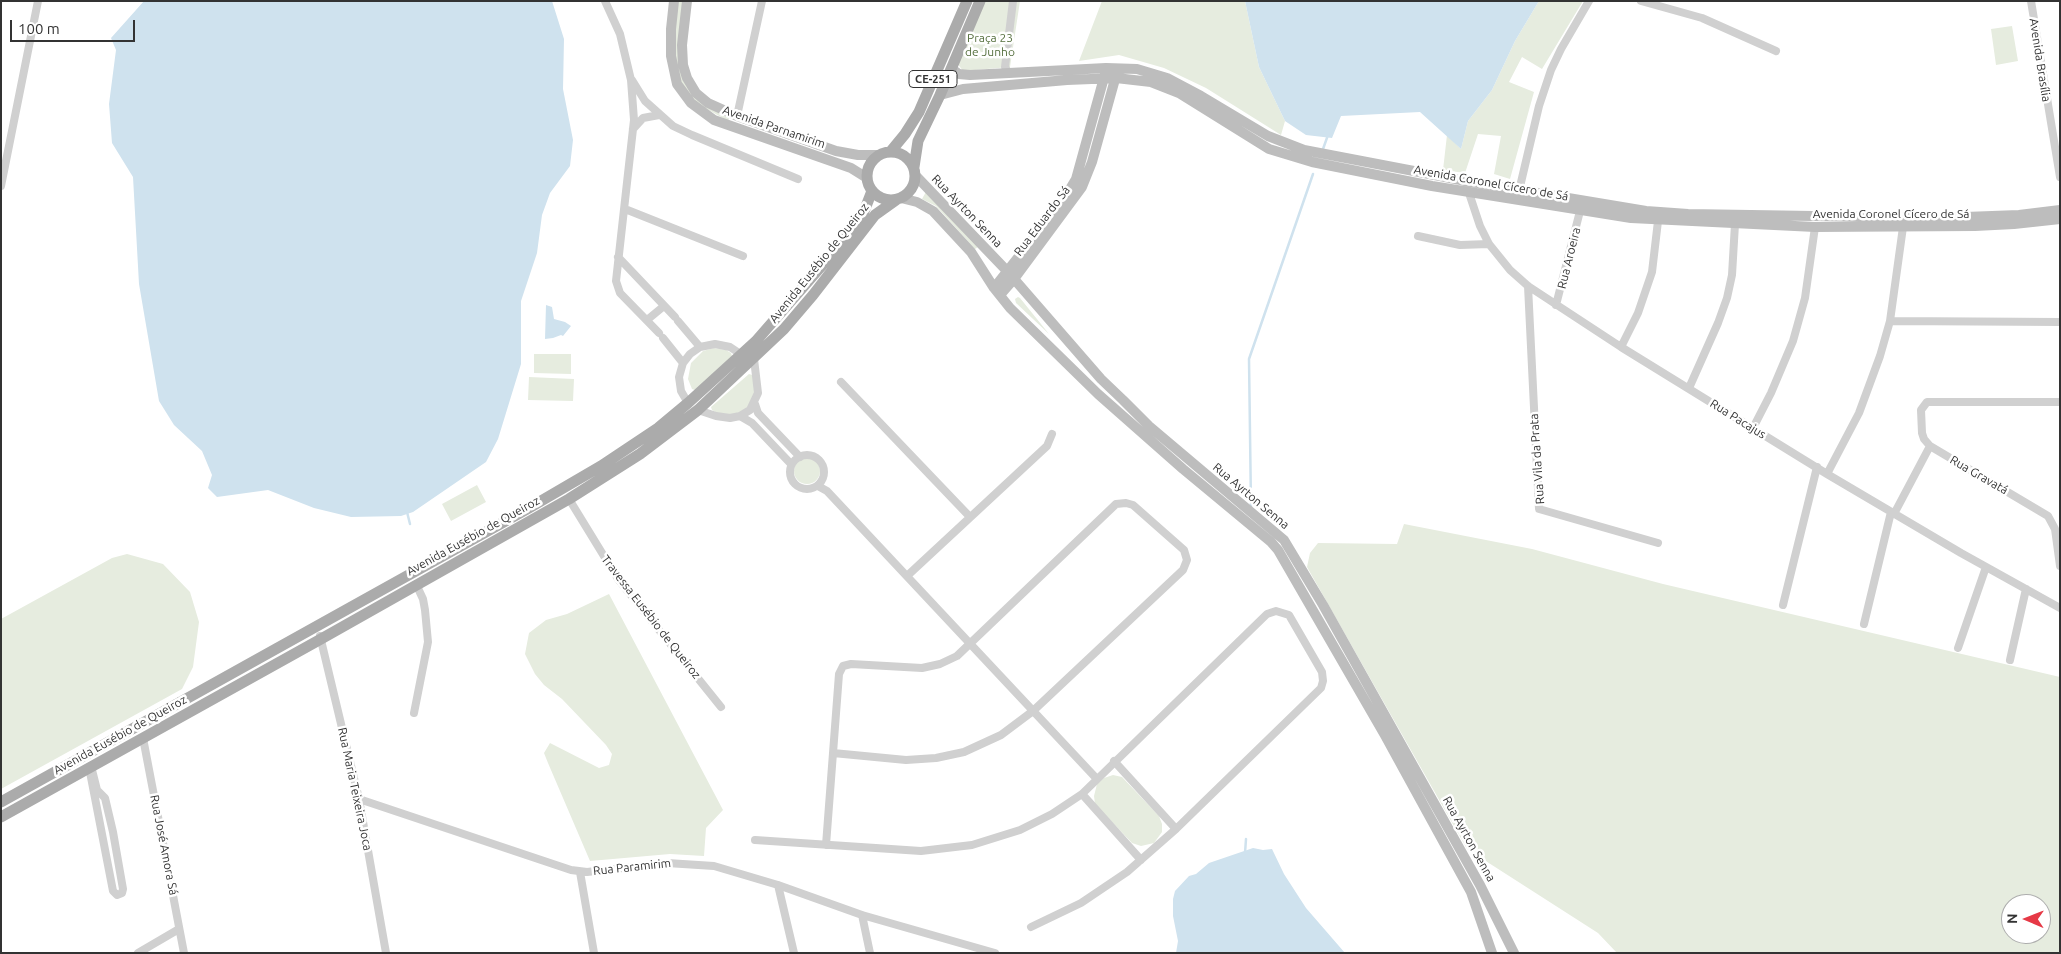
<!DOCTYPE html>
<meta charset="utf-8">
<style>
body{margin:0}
#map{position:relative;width:2061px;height:954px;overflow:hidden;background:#fff;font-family:Ubuntu,sans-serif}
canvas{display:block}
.frame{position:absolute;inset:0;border:2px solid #333;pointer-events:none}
.north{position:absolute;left:2001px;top:894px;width:50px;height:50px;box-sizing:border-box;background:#fff;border:1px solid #adadad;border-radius:50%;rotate:271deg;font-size:14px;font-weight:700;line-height:20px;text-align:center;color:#333}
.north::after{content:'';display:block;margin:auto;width:18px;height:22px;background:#e63946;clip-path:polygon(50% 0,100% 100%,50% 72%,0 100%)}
.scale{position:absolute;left:10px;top:20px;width:125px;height:22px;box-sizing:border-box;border:2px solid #333;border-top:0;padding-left:6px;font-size:15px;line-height:18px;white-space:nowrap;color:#333;-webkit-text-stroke:4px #fff;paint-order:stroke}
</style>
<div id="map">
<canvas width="2061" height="954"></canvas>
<div class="frame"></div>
<div class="north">N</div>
<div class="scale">100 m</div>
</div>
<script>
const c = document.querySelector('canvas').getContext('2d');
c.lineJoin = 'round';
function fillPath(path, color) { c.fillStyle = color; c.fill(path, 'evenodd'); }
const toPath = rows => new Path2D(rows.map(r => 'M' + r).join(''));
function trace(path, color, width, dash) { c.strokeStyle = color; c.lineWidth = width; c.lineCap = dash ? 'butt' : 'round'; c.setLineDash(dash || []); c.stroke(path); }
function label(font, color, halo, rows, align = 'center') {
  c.font = font + ' Ubuntu,sans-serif'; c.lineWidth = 5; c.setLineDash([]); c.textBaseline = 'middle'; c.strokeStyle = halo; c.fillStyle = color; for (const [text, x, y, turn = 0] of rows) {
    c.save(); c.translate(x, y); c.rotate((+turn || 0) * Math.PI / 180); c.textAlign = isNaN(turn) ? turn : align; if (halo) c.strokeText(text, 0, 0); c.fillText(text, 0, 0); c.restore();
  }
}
const green = toPath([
 [677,1,682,1,685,81,730,116,728,121,698,104,681,83,673,55],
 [984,1,1020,1,1010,67,963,71,957,63],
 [1102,1,1245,1,1259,67,1285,121,1281,135,1206,88,1164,68,1119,55,1079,61],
 [1539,1,1583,1,1542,69,1522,57,1509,82,1534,92,1510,179,1494,174,1501,136,1478,134,1465,173,1443,170,1447,135,1461,149,1468,121,1492,90,1515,41],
 [2012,26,2018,61,1996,65,1991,29],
 [927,190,978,247,975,249,936,206,922,199],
 [1018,297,1020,298,1049,334,1016,303,1015,299],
 [714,348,726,350,731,353,732,356,695,390,692,389,688,379,691,363,703,351],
 [534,354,571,354,571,374,534,373],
 [749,374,752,375,754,380,755,391,749,406,745,409,734,415,717,413,712,410,711,407],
 [529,377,574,379,573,401,528,400],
 '794 471a13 13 0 1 1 26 0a13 13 0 1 1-26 0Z',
 [477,485,486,502,451,521,442,504],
 [1404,524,1532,549,1663,584,2060,677,2060,953,1617,953,1598,933,1467,849,1307,567,1310,553,1318,543,1397,544],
 [2011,904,2041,904,2041,934,2011,934],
 [127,554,163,564,190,592,199,622,193,667,182,689,1,789,1,619,112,558],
 [609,594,723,810,706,828,704,856,670,854,590,861,548,763,544,753,550,743,599,768,609,765,612,754,606,745,562,699,544,685,535,674,525,654,529,633,546,620,567,614],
 [1113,775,1122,777,1159,816,1162,824,1162,832,1154,843,1141,846,1132,843,1095,804,1094,796,1097,784,1104,778]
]);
const water = toPath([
 [144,1,552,1,564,39,563,89,573,140,570,166,550,193,542,215,537,253,521,301,521,364,498,439,486,462,413,512,401,516,351,517,314,508,268,490,217,497,208,488,212,475,202,451,174,425,159,401,139,284,133,177,112,143,109,104,116,50,111,38],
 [1245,1,1539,1,1515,41,1492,90,1468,121,1461,149,1420,112,1341,116,1332,138,1306,135,1285,121,1259,67],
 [546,305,552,307,554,319,565,322,571,326,563,336,561,335,553,338,545,339],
 [1253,848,1263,850,1272,849,1284,874,1306,908,1345,953,1176,953,1178,941,1173,916,1173,899,1175,891,1189,876,1196,874,1209,863]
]);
const stream = toPath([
 [1323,149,1328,135],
 [1251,507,1249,359,1313,174],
 [407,512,410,524],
 [1245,853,1246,839]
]);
const street = toPath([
 [605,1,620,34,631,80,634,120,616,281,620,293,659,333],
 [1641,1,1702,18,1776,51],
 [2031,1,2060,177],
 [1008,72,1005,67,1013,1],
 [632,80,645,101,673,126,692,135,798,179],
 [737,116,762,1],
 [633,129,643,118,659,115],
 [1,186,38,1],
 [1467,187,1480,226,1489,244,1510,270,1528,286,1621,347,1827,474,1961,553,2060,608],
 [1518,195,1539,106,1551,70,1561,49,1589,1],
 [625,209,743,256],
 [1418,236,1460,245,1489,244],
 [618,257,675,317],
 [1528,286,1539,509,1658,543],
 [1556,305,1580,211],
 [647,320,664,306],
 [678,321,700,347],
 [1890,321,2060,322],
 [663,338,683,363],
 [1621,347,1638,313,1652,272,1658,221],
 [841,382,970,517],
 [1689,388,1718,323,1727,298,1732,275,1735,224],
 [688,403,681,391,679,377,683,363,690,354,700,347,715,344,730,347,742,355],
 [755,404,758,413,800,457],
 [698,410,716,416,730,418,740,416,750,410,758,393,754,359],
 [740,416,752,423,791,464],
 [1753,428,1771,393,1793,341,1805,298,1815,227],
 [1930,446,1924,439,1922,433,1921,410,1927,402,2060,402],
 '790 472a17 17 0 1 1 34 0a17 17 0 1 1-34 0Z',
 [1827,474,1859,413,1880,356,1890,321,1903,227],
 [818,486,827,491,1096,778],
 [569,499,618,579,721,707],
 [1894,514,1930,446,2048,516,2055,529,2060,566],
 [907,576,1047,446,1052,434],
 [1783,605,1817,467],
 [1864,624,1891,512],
 [320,636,359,799,386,953],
 [1958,648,1986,567],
 [2010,660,2026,589],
 [414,713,428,642,425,610,423,599,416,584],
 [143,738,184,953],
 [1114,761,1176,829],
 [89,767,113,891,117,895,122,893,123,889,113,832,105,798,97,790,91,766],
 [1082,794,1141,860],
 [359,799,571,870,587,872,667,863,714,866,778,885,862,915,995,953],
 [755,840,921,851,972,845,1020,830,1052,814,1082,794,1267,614,1276,611,1289,615,1322,672,1323,681,1321,688,1176,829,1127,872,1081,903,1031,927],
 [826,845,833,753,839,674,843,666,851,664,922,668,940,664,957,656,1116,504,1126,503,1133,505,1184,550,1187,560,1183,570,1033,711,1001,735,964,752,936,758,906,760,833,753],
 [580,872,594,953],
 [778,885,794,953],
 [862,915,870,953],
 [138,953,179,929]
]);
const secondary = toPath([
 [674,1,671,29,671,56,677,84,691,103,714,120,851,168,867,178],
 [687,1,682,45,683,65,687,78,696,93,708,103,737,116,836,151,858,155,879,155],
 [952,69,959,74,970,75,1106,68,1137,69,1167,78,1201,96,1268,136,1304,150,1466,181,1646,211,1688,214,1938,218,2019,215,2060,210],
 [940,95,963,89,1067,80,1116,78,1151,82,1179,93,1269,149,1312,162,1432,186,1631,218,1815,227,1975,226,2014,224,2060,219],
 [916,176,1008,272,1101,379,1123,400,1149,426,1284,540,1323,605,1480,885,1514,953],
 [901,198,917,202,933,211,971,252,994,288,1010,308,1098,394,1183,469,1271,542,1278,550,1386,737,1471,892,1492,953],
 [994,288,1064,199,1076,179,1105,74],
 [1000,295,1014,279,1082,187,1092,162,1117,72]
]);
const primary = toPath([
 [891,151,905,134,919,112,967,1],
 '867 176a24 24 0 1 1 48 0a24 24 0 1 1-48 0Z',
 [914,167,918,141,940,95,980,1],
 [1,802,529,508,601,466,658,428,688,403,756,341,839,246,863,214,872,191],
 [1,817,321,639,569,499,640,454,698,410,784,329,813,295,875,215,896,200]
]);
const shields = [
 [933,79,48]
];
const shieldNames = [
 ["CE-251",933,79]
];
const parkNames = [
 ["Praça 23",990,38],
 ["de Junho",990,52]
];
const streetNames = [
 ["Avenida Brasília",2040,60,81],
 ["Avenida Parnamirim",774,127,19],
 ["Avenida Coronel Cícero de Sá",1491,183,10],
 ["Rua Ayrton Senna",967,211,46],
 ["Avenida Coronel Cícero de Sá",1891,214],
 ["Rua Eduardo Sá",1042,221,-53],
 ["Rua Aroeira",1569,258,-76],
 ["Avenida Eusébio de Queiroz",819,263,-51],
 ["Rua Pacajus",1738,419,32],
 ["Rua Vila da Prata",1537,459,-94],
 ["Rua Gravatá",1979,475,30],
 ["Rua Ayrton Senna",1251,496,40],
 ["Avenida Eusébio de Queiroz",473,536,-29],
 ["Travessa Eusébio de Queiroz",651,617,52],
 ["Avenida Eusébio de Queiroz",120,735,-29],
 ["Rua Maria Teixeira Joca",355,789,78],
 ["Rua Ayrton Senna",1469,839,61],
 ["Rua José Amora Sá",164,845,79],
 ["Rua Paramirim",632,867,-6]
];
fillPath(green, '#e6ecdf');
fillPath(water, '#cfe2ee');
trace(stream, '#cfe2ee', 2.5);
trace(street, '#d0d0d0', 8);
trace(secondary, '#bdbdbd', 10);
trace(primary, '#ababab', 11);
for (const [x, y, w] of shields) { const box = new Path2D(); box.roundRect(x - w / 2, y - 8.5, w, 17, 4); c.fillStyle = '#fff'; c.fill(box); trace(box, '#333', 1); }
label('bold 11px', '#333', null, shieldNames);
label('12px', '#56703f', '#fff', parkNames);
label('12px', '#333', '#fff', streetNames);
</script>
